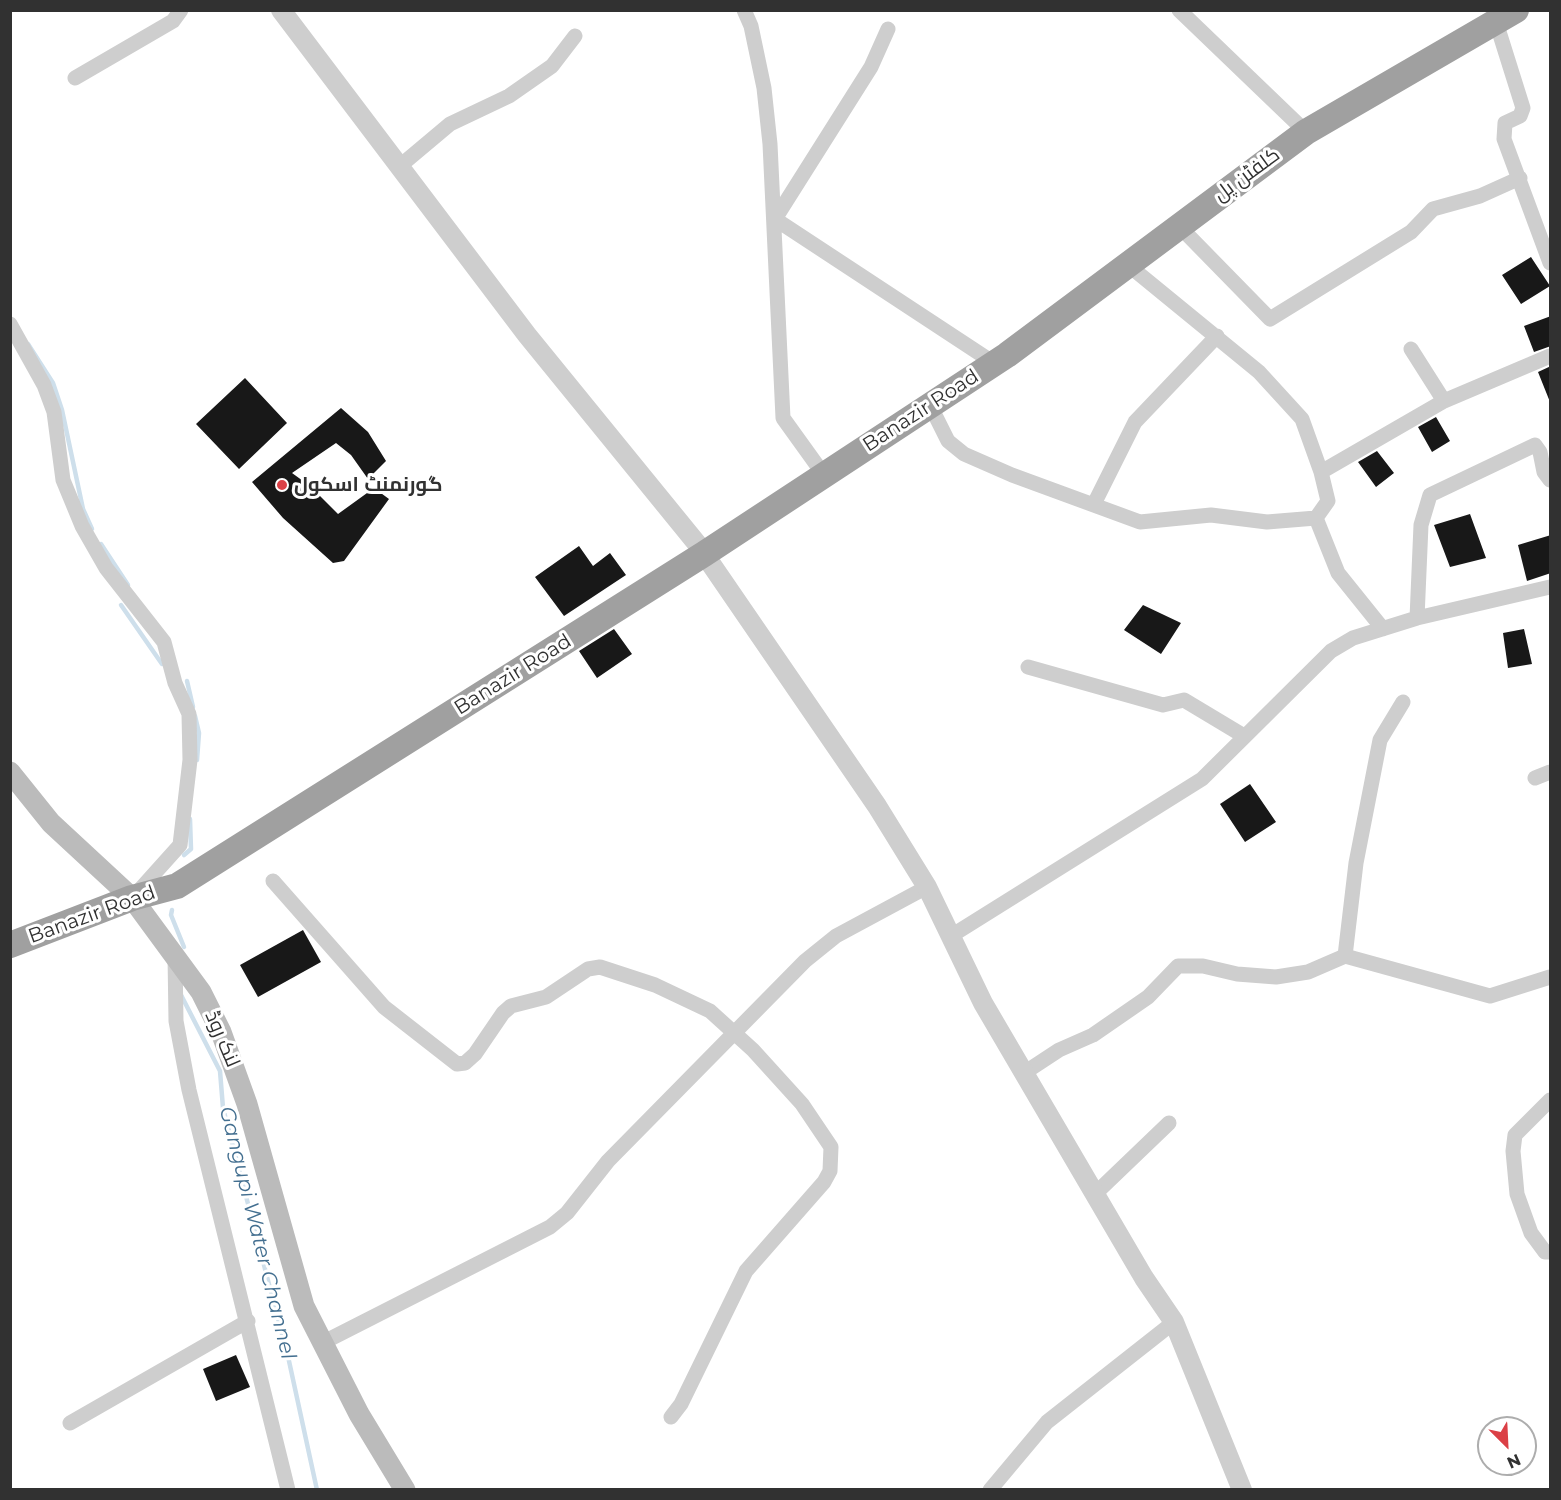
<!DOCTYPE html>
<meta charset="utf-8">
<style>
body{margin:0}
#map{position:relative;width:1561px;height:1500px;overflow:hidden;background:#fff;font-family:Montserrat,sans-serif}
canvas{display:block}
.frame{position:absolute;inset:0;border:12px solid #313131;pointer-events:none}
.north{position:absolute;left:1477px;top:1416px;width:60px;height:60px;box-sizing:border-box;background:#fff;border:2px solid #adadad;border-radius:50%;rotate:156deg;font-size:16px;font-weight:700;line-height:24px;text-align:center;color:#313131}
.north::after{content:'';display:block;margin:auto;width:21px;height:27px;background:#db4046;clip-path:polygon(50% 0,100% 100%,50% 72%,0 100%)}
</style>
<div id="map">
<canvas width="1561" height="1500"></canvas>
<div class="frame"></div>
<div class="north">N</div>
</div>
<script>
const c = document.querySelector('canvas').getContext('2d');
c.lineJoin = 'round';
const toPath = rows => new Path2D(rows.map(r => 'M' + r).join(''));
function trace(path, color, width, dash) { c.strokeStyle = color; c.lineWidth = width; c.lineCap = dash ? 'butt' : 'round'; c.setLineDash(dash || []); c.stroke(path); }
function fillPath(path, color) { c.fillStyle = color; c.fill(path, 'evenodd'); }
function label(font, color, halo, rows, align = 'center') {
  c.font = font + ' Montserrat,Cairo,sans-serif'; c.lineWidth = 6; c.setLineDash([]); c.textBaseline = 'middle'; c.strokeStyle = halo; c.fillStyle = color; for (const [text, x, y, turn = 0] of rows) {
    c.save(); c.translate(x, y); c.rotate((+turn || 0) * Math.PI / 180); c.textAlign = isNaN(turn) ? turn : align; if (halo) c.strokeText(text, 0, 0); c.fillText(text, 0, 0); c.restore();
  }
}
const stream = toPath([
 [28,344,53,383,62,410,83,509,92,529],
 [101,544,128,585],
 [121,605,162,664],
 [187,681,193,707],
 [195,716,199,733,197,760],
 [184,855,191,849,190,819],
 [172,910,171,915,184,947],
 [181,995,220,1071,223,1108,289,1361,317,1490]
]);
const building = toPath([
 [1531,257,1550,286,1521,304,1502,275],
 [1551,316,1551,346,1534,352,1524,326],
 [1551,366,1551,402,1550,402,1538,372],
 [245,378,287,423,239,469,196,424],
 [341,408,368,432,386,461,368,479,351,455,336,443,292,473,310,486,338,514,374,488,389,499,344,561,333,563,283,518,252,482],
 [1436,417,1450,441,1432,452,1418,427],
 [1377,451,1394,473,1376,487,1358,462],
 [1470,514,1486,558,1450,567,1434,525],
 [1551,535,1551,573,1527,581,1518,545],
 [579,546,593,566,610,553,626,575,564,616,535,577],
 [1143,605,1181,623,1161,654,1124,630],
 [614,629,632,654,597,678,579,651],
 [1524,629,1532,664,1508,668,1503,633],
 [1250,784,1276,822,1245,842,1220,804],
 [303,930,321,962,258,997,240,965],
 [236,1355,250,1387,216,1401,203,1369]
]);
const minor = toPath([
 [744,10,751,26,764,88,770,144,783,418,824,475],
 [1179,10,1306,132],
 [1496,22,1523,108,1520,116,1505,123,1504,139,1550,263],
 [888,29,871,67,775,219,994,363],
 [75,78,173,21,181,10],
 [400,166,450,124,509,96,552,66,575,36],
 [1179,226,1270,319,1411,232,1433,209,1480,196,1520,178],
 [1127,264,1259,372,1302,419,1321,472,1444,401],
 [10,324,44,385,54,412,63,480,82,526,106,568,164,642,175,683,189,714,190,760,180,845,136,894],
 [1411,349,1444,401,1550,356],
 [930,405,948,441,964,454,1012,475,1140,522,1211,515,1267,522,1316,518],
 [1321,472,1328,501,1316,518,1338,573,1383,629],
 [1094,504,1135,422,1217,336],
 [1417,618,1421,525,1430,495,1535,445,1540,452,1544,472,1550,480],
 [1028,667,1163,705,1184,700,1244,736],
 [1535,778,1550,772],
 [273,881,384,1007,457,1064,465,1063,475,1054,503,1013,511,1006,546,997,588,969,600,967,655,985,710,1011,753,1050,802,1104,831,1147,830,1171,824,1182,746,1271,681,1404,671,1417],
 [951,936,1202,779,1331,651,1353,638,1417,618,1550,587],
 [175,956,176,1021,189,1090,288,1490],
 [1345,956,1490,996,1550,977],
 [1024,1073,1059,1050,1093,1035,1148,997,1178,966,1203,966,1237,974,1276,977,1308,972,1345,956,1356,863,1380,740,1403,702],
 [1550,1100,1515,1135,1513,1151,1517,1194,1531,1233,1545,1252,1550,1252],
 [1096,1193,1169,1123],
 [322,1343,550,1227,567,1213,608,1161,805,961,836,936,927,887],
 [70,1423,248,1321],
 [990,1490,1047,1422,1174,1322]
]);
const tertiary = toPath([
 [281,10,527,335,698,545,877,806,927,887,983,1003,1144,1278,1174,1322,1242,1490]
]);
const secondary = toPath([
 [10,772,51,823,132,898,201,992,221,1032,247,1104,304,1306,359,1414,405,1490]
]);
const trunk = toPath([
 [10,945,132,898,177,886,704,554,1007,355,1306,132,1516,10]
]);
const markers = [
 [282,485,6,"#db4046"]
];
const streetNames = [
 ["کلفٹن پل",1247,175,-36],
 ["Banazir Road",921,411,-33],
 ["Banazir Road",513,675,-32],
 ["Banazir Road",92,915,-20],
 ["لنک روڈ",222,1039,67]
];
const poiNames = [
 ["گورنمنٹ اسکول",294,485]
];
const waterNames = [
 ["Gangupi Water Channel",257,1233,76]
];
trace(stream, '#cedfeb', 4.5);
fillPath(building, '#181818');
trace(minor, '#cecece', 15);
trace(tertiary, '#cecece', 20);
trace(secondary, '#bbb', 21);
trace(trunk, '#a0a0a0', 26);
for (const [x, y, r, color] of markers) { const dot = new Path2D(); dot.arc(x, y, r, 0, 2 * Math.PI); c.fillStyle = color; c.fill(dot); trace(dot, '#fff', 2); }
label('20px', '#313131', '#fff', streetNames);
label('bold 20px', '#313131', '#fff', poiNames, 'left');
label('italic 21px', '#436f90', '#fff', waterNames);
</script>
